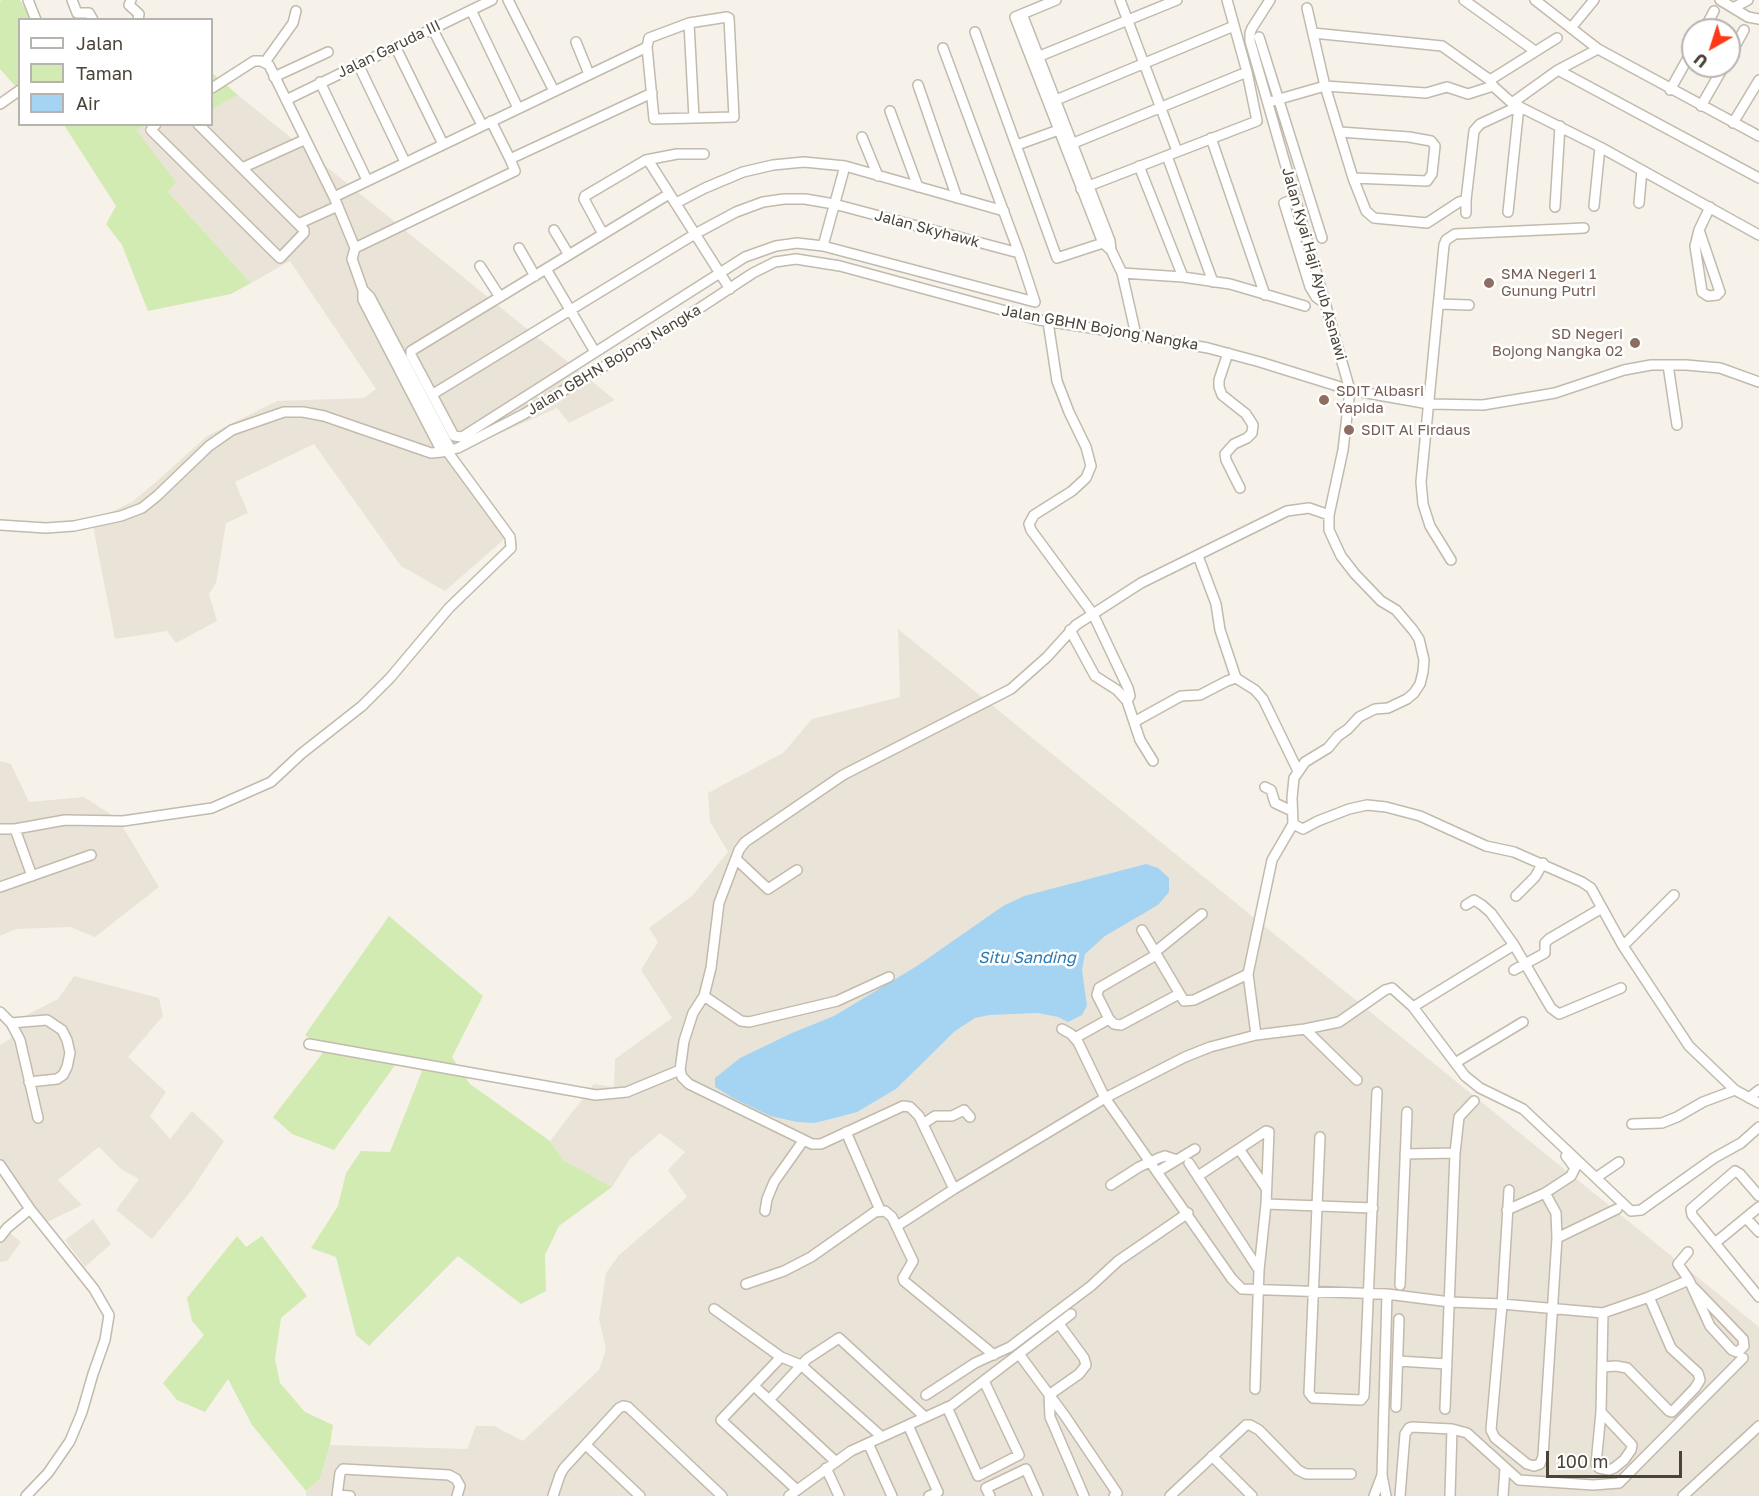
<!DOCTYPE html>
<style>
body{margin:0}
#map{position:relative;width:1759px;height:1496px;overflow:hidden;background:#f6f2ea;font-family:"Golos Text",sans-serif}
canvas{display:block}
.legend{position:absolute;left:18px;top:18px;width:195px;height:108px;box-sizing:border-box;background:#fff;border:2px solid #b7b4af;margin:0;padding:8px 10px;list-style:none;font-size:18px;color:#4a4338}
.legend li{display:flex;align-items:center;gap:12px;height:30px}
.legend b{width:30px;border:2px solid #b7b4af}
.north{position:absolute;left:1681px;top:18px;width:60px;height:60px;box-sizing:border-box;background:#fff;border:2px solid #b7b4af;border-radius:50%;rotate:219deg;font-size:16px;font-weight:700;line-height:24px;text-align:center;color:#4a4338}
.north::after{content:'';display:block;margin:auto;width:21px;height:27px;background:#ff3818;clip-path:polygon(50% 0,100% 100%,50% 72%,0 100%)}
.scale{position:absolute;left:1546px;top:1451px;width:136px;height:27px;box-sizing:border-box;border:3px solid #4a4338;border-top:0;padding-left:8px;font-size:18px;line-height:21px;white-space:nowrap;color:#4a4338;-webkit-text-stroke:4px #fff;paint-order:stroke}
</style>
<div id="map">
<canvas width="1759" height="1496"></canvas>
<ul class="legend">
<li><b style="height:8px;background:#fff"></b>Jalan</li>
<li><b style="height:16px;background:#d2ebb2"></b>Taman</li>
<li><b style="height:16px;background:#a5d4f3"></b>Air</li>
</ul>
<div class="north">U</div>
<div class="scale">100 m</div>
</div>
<script>
const c = document.querySelector('canvas').getContext('2d');
c.lineJoin = 'round';
function fillPath(path, color) { c.fillStyle = color; c.fill(path, 'evenodd'); }
const toPath = rows => new Path2D(rows.map(r => 'M' + r).join(''));
function trace(path, color, width, dash) { c.strokeStyle = color; c.lineWidth = width; c.lineCap = dash ? 'butt' : 'round'; c.setLineDash(dash || []); c.stroke(path); }
function label(font, color, halo, rows, align = 'center') {
  c.font = font + ' "Golos Text",sans-serif'; c.lineWidth = 5; c.setLineDash([]); c.textBaseline = 'middle'; c.strokeStyle = halo; c.fillStyle = color; for (const [text, x, y, turn = 0] of rows) {
    c.save(); c.translate(x, y); c.rotate((+turn || 0) * Math.PI / 180); c.textAlign = isNaN(turn) ? turn : align; if (halo) c.strokeText(text, 0, 0); c.fillText(text, 0, 0); c.restore();
  }
}
const residential = toPath([
 [238,95,615,400,569,423,557,408,456,453,509,535,445,591,401,566,314,444,235,482,248,513,226,523,216,583,209,594,217,621,176,643,167,631,115,639,92,521,132,502,156,482,207,436,277,401,364,398,376,389,290,261,251,283,168,192,175,182,135,130,146,125,212,124,212,109],
 [898,629,1759,1327,1759,1496,306,1496,306,1491,320,1479,330,1445,467,1449,476,1426,494,1426,523,1441,599,1370,606,1349,599,1319,606,1273,619,1255,687,1197,668,1170,685,1152,660,1133,630,1159,612,1187,563,1160,550,1141,594,1084,614,1087,615,1059,672,1018,641,970,658,942,649,928,692,896,728,852,710,822,708,793,783,753,812,719,900,697],
 [0,761,11,764,29,802,84,797,118,819,159,887,95,937,70,927,16,929,0,936],
 [74,976,159,998,163,1016,128,1057,166,1092,150,1116,170,1139,192,1111,224,1141,191,1191,152,1239,116,1210,139,1179,121,1169,99,1147,58,1180,82,1205,41,1225,0,1163,0,1045,17,1035,17,1020,58,999],
 [93,1219,111,1244,85,1267,65,1240],
 [0,1225,21,1242,7,1261,0,1262]
]);
const green = toPath([
 [2,0,20,0,32,19,20,20,20,86,17,88,0,69,0,1],
 [212,73,238,95,212,109],
 [64,125,146,125,136,130,176,182,168,192,251,283,231,294,148,311,122,245,106,224,116,206],
 [389,916,483,996,452,1057,470,1084,550,1141,563,1160,612,1187,559,1226,545,1255,546,1291,521,1304,458,1256,369,1346,356,1335,336,1257,311,1248,338,1206,346,1173,361,1151,390,1152,422,1071,398,1061,334,1150,292,1134,273,1117,325,1050,305,1035],
 [237,1236,246,1247,262,1236,307,1296,281,1318,275,1359,280,1383,305,1412,333,1425,330,1445,320,1479,306,1491,252,1425,228,1379,205,1412,177,1400,163,1383,204,1335,192,1321,187,1298]
]);
const water = toPath([
 [1146,864,1158,868,1169,878,1169,892,1158,905,1105,936,1085,954,1082,970,1087,1006,1082,1015,1068,1022,1058,1017,1038,1013,990,1015,975,1018,955,1031,896,1089,857,1112,831,1119,814,1123,797,1122,770,1116,733,1098,715,1087,715,1078,740,1058,792,1033,834,1016,917,966,1003,906,1024,896]
]);
const minor = toPath([
 [28,0,36,20],
 [72,0,77,13,89,13,93,20],
 [131,0,129,5,139,14,138,20],
 [508,0,554,91],
 [1056,0,1015,17,1103,243,1111,250],
 [1120,0,1177,151],
 [1464,0,1535,51],
 [1535,0,1598,49],
 [1720,0,1748,17,1759,19],
 [1307,8,1325,86,1353,178,1366,211,1374,218,1427,223,1459,202,1466,200,1474,131,1480,124,1519,106],
 [1733,8,1748,0],
 [471,10,518,108],
 [1022,14,1110,241,1111,250,1122,273,1136,335],
 [727,17,729,18,734,117,654,119,647,47,649,38,689,23,727,17],
 [689,23,694,118],
 [432,28,482,125],
 [1571,28,1594,0],
 [1704,30,1714,11],
 [975,32,1057,258,1106,242],
 [1313,33,1442,46,1490,80,1493,86],
 [1259,37,1322,238],
 [576,42,589,74],
 [395,46,443,144],
 [1729,57,1744,30],
 [1035,58,1177,0],
 [265,62,293,23,296,11],
 [358,64,405,162],
 [1558,70,1759,178],
 [274,77,328,52],
 [1490,80,1557,38],
 [320,82,367,180],
 [918,85,957,198],
 [212,88,254,61,261,61,269,65,334,197,355,248],
 [1670,90,1693,49],
 [286,100,492,0],
 [1056,100,1234,26],
 [1269,102,1325,86,1426,93,1447,87,1468,94,1493,86,1512,103,1600,147,1759,235],
 [1512,103,1558,70,1598,49,1759,136],
 [0,104,20,90],
 [1701,106,1724,66],
 [890,111,918,187],
 [491,121,510,159],
 [1733,123,1759,80],
 [156,124,151,130,280,258,304,233,304,230,198,124],
 [1340,132,1409,137,1431,141,1435,146,1432,174,1427,181,1353,178],
 [862,137,878,176],
 [1211,138,1265,295],
 [1017,145,1064,128],
 [1069,145,1247,72],
 [1167,156,1213,282],
 [648,160,730,289],
 [1139,166,1183,277],
 [242,168,304,140],
 [1081,189,1257,121,1247,72,1227,0],
 [669,194,411,351,411,355,454,436,462,437,745,257,776,246,797,243,823,246,1035,302,1019,253,943,48],
 [334,197,647,47],
 [1294,199,1284,203,1310,287,1316,297,1324,303],
 [676,203,705,188,743,172,773,165,804,162,845,166,1004,211],
 [1639,203,1642,170],
 [1594,206,1600,147],
 [1555,207,1560,126],
 [1508,212,1519,106],
 [1466,213,1466,200],
 [298,224,338,206],
 [554,230,569,255],
 [1699,230,1720,292,1717,295,1708,296,1702,292,1695,246,1699,230,1710,207],
 [603,234,584,199,585,196,646,160,677,154,704,154],
 [823,246,845,166],
 [519,248,535,276],
 [480,266,500,297],
 [546,269,595,352],
 [1122,273,1183,277,1230,284,1305,306],
 [363,290,370,297,451,450],
 [1439,304,1469,305],
 [1048,322,1057,381,1069,412,1086,447,1091,466,1086,478,1072,491,1034,515,1029,524,1031,530,1093,614,1128,688,1130,696,1127,701],
 [1228,353,1219,380,1219,387,1222,395,1246,414,1253,425,1252,433,1247,438,1234,444,1225,454,1226,460,1240,488],
 [1668,365,1677,425],
 [433,394,695,234,736,212,763,202,784,199,805,199,834,204,1019,253],
 [442,452,363,300,363,290,352,259,355,248,515,171,510,159,652,93],
 [1329,515,1309,508,1287,511,1141,583,1076,625,1047,657,1011,689,843,775,745,842,739,850,719,903,711,968,704,996,693,1013,684,1041,680,1070,682,1077,689,1084,812,1144,821,1144,903,1106,910,1107,919,1116,954,1189,1105,1098,1185,1057,1210,1047,1256,1035,1305,1029,1339,1022,1385,990,1392,988,1413,1007,1465,1076,1480,1088,1523,1109,1631,1211,1641,1210,1714,1158,1741,1143,1759,1127],
 [0,525,46,528,74,526,121,516,142,508,157,496,209,446,232,430,284,412,303,412,324,416,431,453,442,452,458,448,524,414,677,323,753,273,775,262,796,259,840,266,1039,320,1136,335,1208,348,1260,362,1350,390,1429,404,1483,405,1555,393,1624,370,1651,365,1686,365,1720,368,1759,382],
 [1198,556,1216,604,1220,630,1236,678],
 [1451,560,1430,526,1423,504,1421,482,1444,245,1446,240,1455,234,1584,228],
 [1070,630,1095,676,1117,690,1127,701,1140,740,1153,761],
 [1134,722,1181,696,1200,695,1227,681,1236,678,1255,690,1263,699,1298,771],
 [1265,787,1271,790,1275,803,1292,811],
 [1293,824,1303,829,1318,821,1349,809,1367,805,1386,807,1420,816,1486,846,1514,852,1582,882,1591,888,1623,946,1689,1046,1735,1090,1759,1103],
 [0,829,15,829,65,820,123,821,212,808,271,782,301,754,362,706,390,678,449,608,511,548,510,537,447,451],
 [15,829,32,876],
 [736,859,768,889,797,870],
 [0,887,91,855],
 [1516,896,1535,877,1543,863],
 [1466,905,1474,900,1482,905,1491,913,1514,945],
 [1142,930,1184,1001,1194,1000,1248,974],
 [1623,946,1674,895],
 [1155,952,1202,914],
 [1156,955,1099,988,1097,995,1109,1019,1114,1024,1121,1025,1179,994],
 [1514,970,1545,953,1545,943,1549,939,1602,908],
 [704,996,741,1021,749,1022,837,1001,889,977],
 [1413,1007,1514,945,1551,1008,1559,1014,1621,988],
 [0,1012,11,1023,20,1040,38,1118],
 [11,1023,47,1020,62,1030,67,1040,70,1053,67,1067,63,1075,57,1079,29,1082],
 [1062,1029,1071,1034,1078,1042,1105,1098,1122,1122,1232,1279,1242,1289,1387,1294,1450,1302,1502,1304,1603,1313,1649,1297,1689,1280,1710,1326,1732,1350,1737,1352,1740,1350,1744,1346,1743,1339,1694,1288],
 [1305,1029,1357,1080],
 [1256,1035,1248,974,1272,860,1293,824,1292,798,1294,778,1305,762,1328,748,1338,736,1348,729,1359,717,1375,709,1388,708,1407,699,1414,693,1420,684,1423,672,1424,660,1419,639,1413,630,1396,610,1381,601,1355,574,1341,556,1329,530,1329,515,1343,450,1350,390,1250,41,1250,33,1252,28,1270,0],
 [1075,1038,1109,1019],
 [309,1044,596,1095,627,1092,680,1070],
 [1455,1063,1523,1022],
 [1749,1098,1759,1090],
 [923,1124,935,1116,952,1116,964,1110,970,1117],
 [1632,1124,1662,1123,1677,1117,1703,1102,1735,1090],
 [846,1132,880,1210],
 [1320,1137,1309,1393,1313,1398,1361,1400,1364,1396,1377,1092],
 [1239,1149,1266,1188],
 [1405,1154,1455,1153],
 [1189,1163,1259,1270],
 [0,1165,30,1209,94,1289,109,1315,105,1340,93,1374,82,1412,70,1441,48,1473,26,1496],
 [1157,1172,1195,1149],
 [1198,1176,1266,1131,1269,1132,1266,1204,1259,1270,1255,1389],
 [1597,1177,1619,1162],
 [1111,1185,1139,1167,1159,1158,1165,1156,1177,1160],
 [1509,1190,1502,1304,1491,1430,1495,1438,1527,1464,1534,1466,1540,1464,1543,1456,1557,1238,1556,1213,1545,1193],
 [1759,1196,1740,1174,1735,1171,1691,1209,1692,1215,1759,1297],
 [1266,1204,1373,1208],
 [1507,1210,1545,1193,1571,1176,1575,1168,1566,1156],
 [765,1211,767,1199,774,1182,803,1141],
 [1746,1218,1759,1232],
 [897,1226,954,1189],
 [0,1237,7,1228,30,1209],
 [1557,1238,1617,1209],
 [1715,1243,1759,1207],
 [1688,1252,1678,1264,1689,1280],
 [746,1284,784,1271,811,1257,875,1212,885,1211,892,1217,913,1261,903,1278,904,1281,994,1355],
 [1400,1285,1407,1112],
 [714,1309,781,1357,721,1420,797,1490],
 [1059,1324,1084,1358,1086,1365,1079,1374,1049,1395,1050,1417,1084,1496],
 [1019,1354,1065,1416,1117,1493,1114,1496],
 [781,1357,801,1365,882,1437],
 [1398,1361,1447,1364],
 [1602,1367,1616,1366,1627,1368,1669,1411,1672,1412,1695,1388,1700,1380,1698,1373,1671,1348,1649,1297],
 [754,1386,835,1461],
 [926,1395,975,1363,1010,1347,1091,1286,1118,1261,1188,1213],
 [769,1400,807,1359,839,1338,925,1417],
 [947,1407,978,1476,1019,1455,984,1381],
 [1396,1407,1399,1319],
 [1445,1409,1455,1153,1459,1117,1474,1101],
 [1601,1412,1632,1445,1631,1450,1624,1460,1614,1468,1609,1470,1599,1468,1596,1464,1601,1412,1603,1313],
 [908,1425,938,1492,929,1496],
 [868,1443,892,1496],
 [586,1445,640,1496],
 [1212,1456,1252,1496],
 [826,1468,839,1496],
 [337,1495,350,1496],
 [337,1496,340,1473,343,1469,449,1475,456,1479,460,1486,457,1496],
 [553,1496,560,1475,564,1468,619,1408,623,1406,628,1407,722,1496],
 [789,1496,851,1451,952,1405,1071,1314],
 [990,1496,986,1488,1026,1469,1038,1496],
 [1170,1496,1246,1425,1250,1425,1259,1430,1298,1470,1306,1474,1351,1474],
 [1374,1496,1382,1475],
 [1386,1496,1382,1475,1387,1294],
 [1400,1496,1405,1434,1409,1428,1412,1427,1452,1429,1467,1433,1519,1480,1593,1485,1619,1483,1743,1358],
 [1450,1496,1452,1429],
 [1503,1496,1505,1468],
 [1683,1496,1759,1426]
]);
const markers = [
 [1489,283,6,"#8d6e63"],
 [1635,343,6,"#8d6e63"],
 [1324,400,6,"#8d6e63"],
 [1349,430,6,"#8d6e63"]
];
const streetNames = [
 ["Jalan Garuda III",389,49,-26],
 ["Jalan Skyhawk",927,229,15],
 ["Jalan Kyai Haji Ayub Asnawi",1314,264,74],
 ["Jalan GBHN Bojong Nangka",1100,328,10],
 ["Jalan GBHN Bojong Nangka",614,360,-31]
];
const educationNames = [
 ["SMA Negeri 1",1501,274],
 ["Gunung Putri",1501,291],
 ["SD Negeri",1623,334,"right"],
 ["Bojong Nangka 02",1623,351,"right"],
 ["SDIT Albasri",1336,391],
 ["Yapida",1336,408],
 ["SDIT Al Firdaus",1361,430]
];
const waterNames = [
 ["Situ Sanding",1027,958]
];
fillPath(residential, '#eae4d8');
fillPath(green, '#d2ebb2');
fillPath(water, '#a5d4f3');
trace(minor, '#c2baac', 12);
trace(minor, '#fff', 9);
for (const [x, y, r, color] of markers) { const dot = new Path2D(); dot.arc(x, y, r, 0, 2 * Math.PI); c.fillStyle = color; c.fill(dot); trace(dot, '#fff', 2); }
label('15px', '#4a4338', '#fff', streetNames);
label('15px', '#785e54', '#fff', educationNames, 'left');
label('italic 16px', '#2b7ab2', '#fff', waterNames);
</script>
